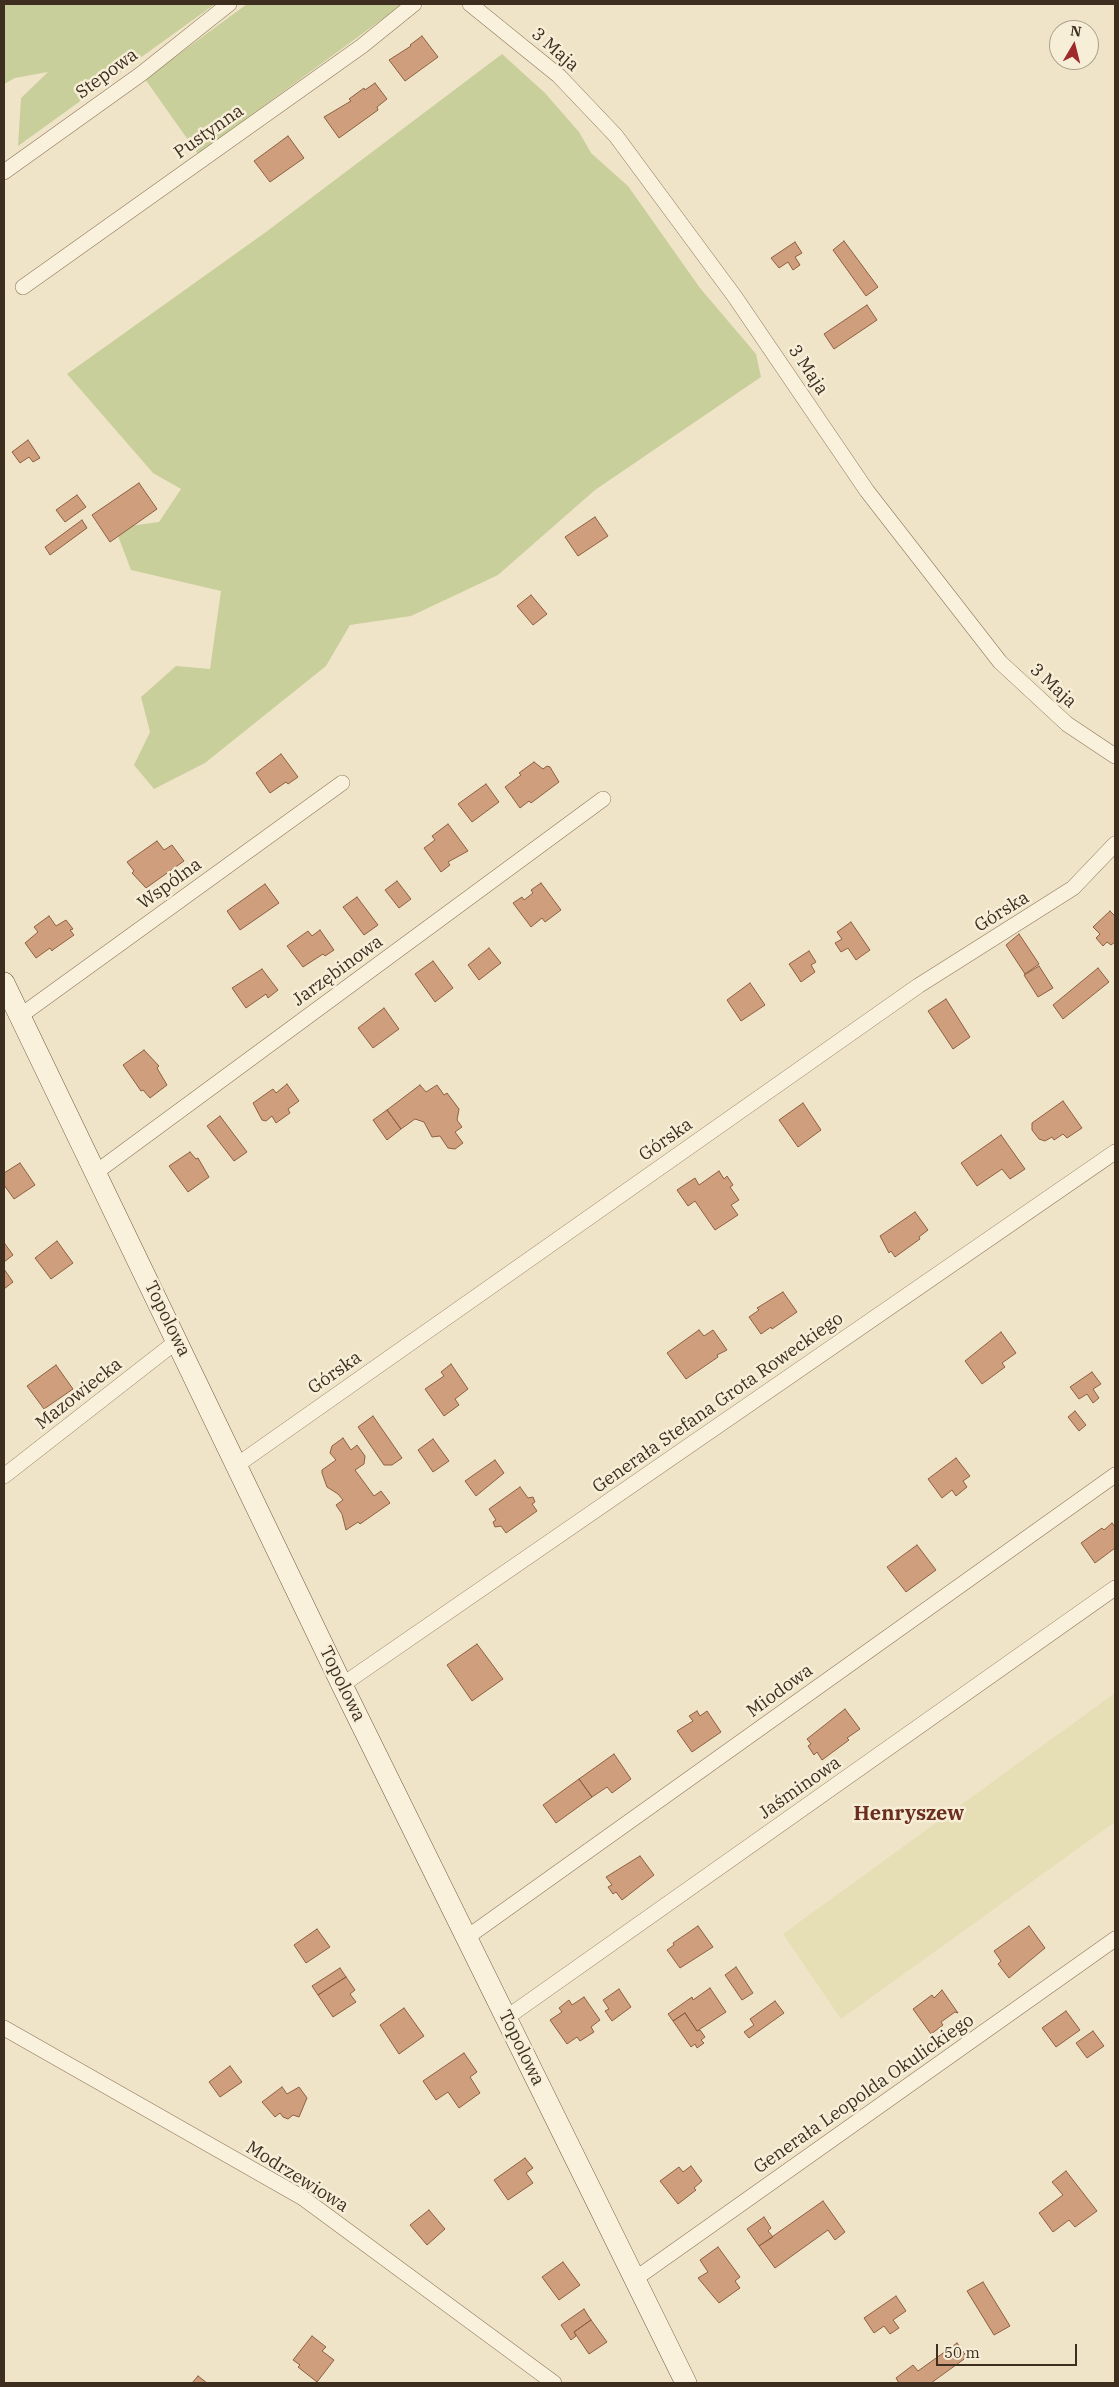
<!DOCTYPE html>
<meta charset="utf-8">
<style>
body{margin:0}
#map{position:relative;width:1119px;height:2387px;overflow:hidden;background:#f0e4c8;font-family:"IBM Plex Serif",serif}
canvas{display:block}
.frame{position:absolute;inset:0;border:5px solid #3d2e20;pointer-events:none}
.north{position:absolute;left:1049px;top:20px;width:50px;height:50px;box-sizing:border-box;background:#f7eed8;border:1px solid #ada18e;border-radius:50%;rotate:8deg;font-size:14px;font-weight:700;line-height:20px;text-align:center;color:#3d2e20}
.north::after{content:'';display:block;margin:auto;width:18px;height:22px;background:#9e2a2b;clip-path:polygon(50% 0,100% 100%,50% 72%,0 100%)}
.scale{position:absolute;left:936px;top:2344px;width:141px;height:22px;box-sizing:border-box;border:2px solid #3d2e20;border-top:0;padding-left:6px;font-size:15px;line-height:18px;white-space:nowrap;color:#3d2e20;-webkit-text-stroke:4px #f7eed8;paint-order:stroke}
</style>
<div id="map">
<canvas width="1119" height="2387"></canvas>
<div class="frame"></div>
<div class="north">N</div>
<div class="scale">50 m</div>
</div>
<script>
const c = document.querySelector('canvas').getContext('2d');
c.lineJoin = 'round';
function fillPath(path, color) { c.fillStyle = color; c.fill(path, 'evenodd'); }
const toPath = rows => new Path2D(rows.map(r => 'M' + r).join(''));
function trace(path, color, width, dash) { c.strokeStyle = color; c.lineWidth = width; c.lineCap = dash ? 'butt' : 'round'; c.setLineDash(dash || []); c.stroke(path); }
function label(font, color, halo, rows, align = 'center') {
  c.font = font + ' "IBM Plex Serif",serif'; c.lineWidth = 5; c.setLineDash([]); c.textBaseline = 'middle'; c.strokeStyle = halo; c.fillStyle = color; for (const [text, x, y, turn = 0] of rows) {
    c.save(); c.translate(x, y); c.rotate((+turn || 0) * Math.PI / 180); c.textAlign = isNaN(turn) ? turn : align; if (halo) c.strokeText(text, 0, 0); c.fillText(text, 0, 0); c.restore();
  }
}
const farmland = toPath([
 [1115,1693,1115,1822,841,2019,783,1934]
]);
const green = toPath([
 [4,4,215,4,18,146,21,98,48,72,15,78,4,84],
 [247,4,403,4,198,154,145,79],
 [502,54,545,93,579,132,591,153,628,186,700,288,756,354,761,377,595,490,498,575,411,616,350,625,326,666,205,763,154,789,134,765,150,732,141,697,176,666,210,669,221,591,131,570,115,528,159,522,181,489,153,473,67,374,266,232]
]);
const building = toPath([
 [422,36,438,57,405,81,389,60,411,46,410,45,422,36],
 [375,83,387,99,377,107,378,110,339,138,324,117,351,101,349,99,364,88,365,90,375,83],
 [288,136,304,158,270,182,254,161,288,136],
 [844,241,878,287,866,296,833,250,844,241],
 [795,242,802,253,795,257,800,265,793,270,788,262,779,268,771,258,795,242],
 [867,305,877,320,834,349,824,334,867,305],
 [28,440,40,458,33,462,29,457,20,463,12,452,28,440],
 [139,483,157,509,110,542,92,515,139,483],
 [77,495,86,507,65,522,56,510,77,495],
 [595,517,608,536,578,556,565,537,595,517],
 [82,520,87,528,50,555,45,547,82,520],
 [531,595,547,614,533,625,517,606,531,595],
 [281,754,298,777,288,784,286,782,270,793,256,773,281,754],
 [534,762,543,769,547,766,550,767,559,782,531,803,529,801,520,808,505,787,521,775,519,773,534,762],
 [486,784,499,802,472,822,458,804,486,784],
 [448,824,468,851,448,862,450,865,441,872,424,848,435,840,432,836,448,824],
 [157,841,164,850,172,845,184,861,146,888,132,873,134,871,127,862,157,841],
 [397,881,411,899,399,908,385,890,397,881],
 [541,883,561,910,545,922,542,918,531,927,513,903,522,897,524,900,533,893,531,890,541,883],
 [265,884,279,903,240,930,227,911,265,884],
 [357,897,378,925,364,935,343,907,357,897],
 [1110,911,1115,916,1115,942,1111,945,1107,942,1103,946,1096,938,1100,934,1093,927,1110,911],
 [49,916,56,926,66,920,73,929,70,930,74,935,54,949,52,951,50,948,36,958,25,943,38,932,34,927,49,916],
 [851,922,870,950,856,960,848,948,841,952,835,943,842,939,837,932,851,922],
 [320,930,334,950,325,956,323,954,303,967,287,946,308,931,312,936,320,930],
 [1019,934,1039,964,1025,974,1006,945,1019,934],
 [489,948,501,963,479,980,468,965,489,948],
 [809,951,816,962,811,965,815,972,801,982,789,964,809,951],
 [433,961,453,988,435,1002,415,974,433,961],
 [1039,966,1053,988,1038,997,1024,975,1039,966],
 [1098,968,1109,982,1063,1019,1053,1005,1098,968],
 [262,969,278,990,268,998,266,994,246,1008,232,988,262,969],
 [750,983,765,1005,741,1021,727,1000,750,983],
 [946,999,970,1037,953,1049,928,1011,946,999],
 [384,1008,399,1029,373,1048,358,1028,384,1008],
 [144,1050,159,1066,157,1068,167,1085,150,1098,143,1090,141,1091,123,1065,144,1050],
 [287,1084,299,1101,288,1109,290,1113,276,1123,272,1116,266,1121,262,1120,253,1103,270,1091,273,1089,276,1093,287,1084],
 [420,1085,426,1092,437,1085,444,1095,447,1093,459,1109,457,1120,462,1127,455,1132,463,1143,455,1149,448,1148,440,1136,432,1137,424,1122,415,1119,401,1129,387,1110,420,1085],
 [1063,1101,1082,1128,1067,1138,1063,1134,1054,1140,1052,1137,1045,1141,1039,1139,1032,1130,1032,1123,1063,1101],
 [803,1103,821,1130,798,1147,779,1120,803,1103],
 [387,1110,401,1129,387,1140,373,1120,387,1110],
 [220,1116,247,1152,234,1161,207,1126,220,1116],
 [1001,1135,1025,1169,1010,1179,1002,1169,977,1186,961,1163,1001,1135],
 [190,1152,196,1159,198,1158,209,1177,188,1192,169,1166,190,1152],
 [20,1163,35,1185,14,1199,4,1185,4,1173,20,1163],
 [719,1171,724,1179,727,1176,733,1185,730,1187,739,1200,731,1205,738,1215,715,1230,695,1201,688,1206,677,1190,695,1178,699,1185,719,1171],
 [915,1212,928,1230,919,1237,920,1239,895,1257,891,1251,889,1253,880,1236,915,1212],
 [57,1241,73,1263,51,1279,35,1258,57,1241],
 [5,1244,13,1255,4,1262,4,1245,5,1244],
 [4,1269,13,1282,4,1289,4,1269],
 [783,1292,797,1312,772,1329,771,1327,761,1334,749,1317,759,1310,757,1308,783,1292],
 [699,1330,704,1336,713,1330,727,1350,717,1355,718,1357,686,1379,667,1353,699,1330],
 [1001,1332,1016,1353,1002,1363,1005,1367,982,1384,965,1361,1001,1332],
 [451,1364,468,1389,455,1399,459,1405,444,1416,425,1389,444,1376,441,1372,451,1364],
 [56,1365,73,1389,44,1409,27,1386,56,1365],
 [1092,1372,1101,1384,1093,1389,1099,1398,1093,1403,1087,1394,1079,1399,1070,1387,1092,1372],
 [1075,1411,1086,1425,1079,1431,1068,1417,1075,1411],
 [373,1416,402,1458,392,1465,384,1465,358,1427,373,1416],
 [343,1438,351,1450,357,1445,365,1456,364,1464,355,1470,374,1496,381,1491,390,1503,360,1524,358,1522,346,1530,342,1514,336,1505,343,1500,338,1494,327,1487,322,1473,322,1470,336,1460,330,1453,332,1446,343,1438],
 [433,1439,449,1461,433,1472,418,1450,433,1439],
 [956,1458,970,1476,963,1481,967,1487,956,1496,952,1490,942,1498,928,1479,956,1458],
 [495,1460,504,1473,476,1496,465,1481,495,1460],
 [520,1487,528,1498,533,1497,535,1502,532,1504,537,1511,506,1533,501,1526,495,1527,493,1522,496,1520,489,1509,520,1487],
 [1112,1523,1115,1527,1115,1548,1095,1563,1081,1543,1102,1528,1104,1530,1112,1523],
 [917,1545,936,1570,906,1592,887,1567,917,1545],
 [477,1644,503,1679,472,1701,447,1665,477,1644],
 [845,1709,860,1729,847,1738,849,1740,822,1760,817,1752,814,1755,808,1746,811,1744,807,1739,845,1709],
 [697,1711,700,1716,707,1711,721,1732,692,1752,677,1731,693,1721,689,1716,697,1711],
 [614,1754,631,1779,612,1793,607,1787,592,1797,579,1779,614,1754],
 [579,1779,592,1797,556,1823,543,1805,579,1779],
 [640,1856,654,1875,622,1900,616,1892,613,1894,608,1887,612,1885,606,1877,640,1856],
 [698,1926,713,1947,680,1968,667,1950,674,1945,673,1943,698,1926],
 [1029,1926,1045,1948,1009,1978,998,1964,1001,1961,994,1951,1029,1926],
 [317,1929,330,1947,306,1963,294,1945,317,1929],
 [736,1967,753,1993,742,2000,725,1975,736,1967],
 [340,1968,346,1977,318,1995,312,1986,340,1968],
 [346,1977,355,1990,350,1994,356,2002,333,2017,318,1995,346,1977],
 [710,1988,726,2012,697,2031,685,2013,673,2021,668,2014,692,1997,693,2000,710,1988],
 [619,1989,631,2007,612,2021,605,2011,609,2009,603,2000,619,1989],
 [942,1990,958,2013,955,2012,941,2022,943,2025,931,2034,913,2009,932,1995,934,1998,942,1990],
 [584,1997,600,2020,591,2027,594,2032,580,2041,577,2037,567,2044,550,2020,562,2012,559,2008,569,2000,572,2005,584,1997],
 [775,2001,784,2013,749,2038,744,2032,754,2025,750,2019,775,2001],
 [404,2008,424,2036,399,2054,380,2025,404,2008],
 [1066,2011,1080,2030,1056,2047,1042,2028,1066,2011],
 [685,2013,697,2031,700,2030,705,2037,701,2040,704,2043,697,2048,695,2044,691,2047,673,2021,685,2013],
 [1093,2031,1104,2046,1087,2058,1076,2043,1093,2031],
 [464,2053,477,2072,470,2077,480,2093,459,2108,448,2092,436,2100,423,2081,464,2053],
 [230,2066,242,2082,220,2097,209,2082,230,2066],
 [282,2087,287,2094,299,2087,307,2098,299,2117,293,2115,288,2119,283,2117,280,2113,275,2117,262,2102,282,2087],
 [525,2158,533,2168,526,2173,533,2183,508,2200,494,2180,525,2158],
 [691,2166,702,2181,694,2188,696,2190,678,2204,660,2181,679,2167,683,2172,691,2166],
 [1066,2171,1097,2211,1075,2227,1069,2220,1053,2232,1039,2213,1063,2195,1052,2182,1066,2171],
 [823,2201,845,2232,835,2240,828,2230,775,2268,759,2246,823,2201],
 [429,2210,445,2229,427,2245,410,2225,429,2210],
 [764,2217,771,2228,768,2231,773,2237,759,2246,747,2229,764,2217],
 [718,2247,740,2277,735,2281,740,2288,719,2303,698,2278,708,2272,700,2260,718,2247],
 [563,2262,580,2285,559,2300,542,2277,563,2262],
 [983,2282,1010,2326,994,2335,967,2291,983,2282],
 [896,2296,906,2311,893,2320,899,2328,890,2334,884,2326,874,2333,864,2318,896,2296],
 [584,2309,591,2320,574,2332,576,2336,571,2340,561,2325,584,2309],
 [591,2320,607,2342,589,2354,574,2332,591,2320],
 [312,2336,326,2347,322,2351,334,2360,317,2382,298,2367,300,2365,293,2360,312,2336],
 [957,2343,967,2357,931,2383,899,2383,896,2378,913,2365,918,2371,957,2343],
 [198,2376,207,2383,192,2383,198,2376]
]);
const street = toPath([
 [470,4,559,76,616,136,735,297,867,491,1000,662,1067,724,1115,756],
 [4,172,141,74,229,4],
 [23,287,362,46,414,4],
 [20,1016,342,783],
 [95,1173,603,799],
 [237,1465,918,986,1073,888,1115,844],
 [4,1476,177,1341],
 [342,1685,1115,1152],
 [466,1938,1115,1475],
 [506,2018,1115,1588],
 [4,2028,303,2198,554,2383],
 [635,2279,1115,1939]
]);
const secondary = toPath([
 [4,983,342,1685,686,2383]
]);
const streetNames = [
 ["3 Maja",555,50,41],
 ["Stepowa",107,74,-36],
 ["Pustynna",209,132,-35],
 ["3 Maja",808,370,56],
 ["3 Maja",1053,686,43],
 ["Wspólna",170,884,-36],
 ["Górska",1002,912,-32],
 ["Jarzębinowa",338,971,-36],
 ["Górska",666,1140,-35],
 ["Topolowa",167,1319,64],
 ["Górska",335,1373,-35],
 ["Mazowiecka",79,1394,-38],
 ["Generała Stefana Grota Roweckiego",718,1403,-35],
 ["Topolowa",342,1684,64],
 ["Miodowa",780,1691,-36],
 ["Jaśminowa",800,1788,-35],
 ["Topolowa",521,2048,64],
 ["Generała Leopolda Okulickiego",864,2094,-35],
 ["Modrzewiowa",297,2177,32]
];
const quarterNames = [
 ["Henryszew",909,1814]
];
fillPath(farmland, '#e6deb5');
fillPath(green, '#c9cf9b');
fillPath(building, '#cf9f7d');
trace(building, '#8d5f41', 1);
trace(street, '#8d765c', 16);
trace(secondary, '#6f573f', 22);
trace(street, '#faf1dc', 15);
trace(secondary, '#faf1dc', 21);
label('18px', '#3d2e20', '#f7eed8', streetNames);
label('bold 20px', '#6b2e1e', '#f7eed8', quarterNames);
</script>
